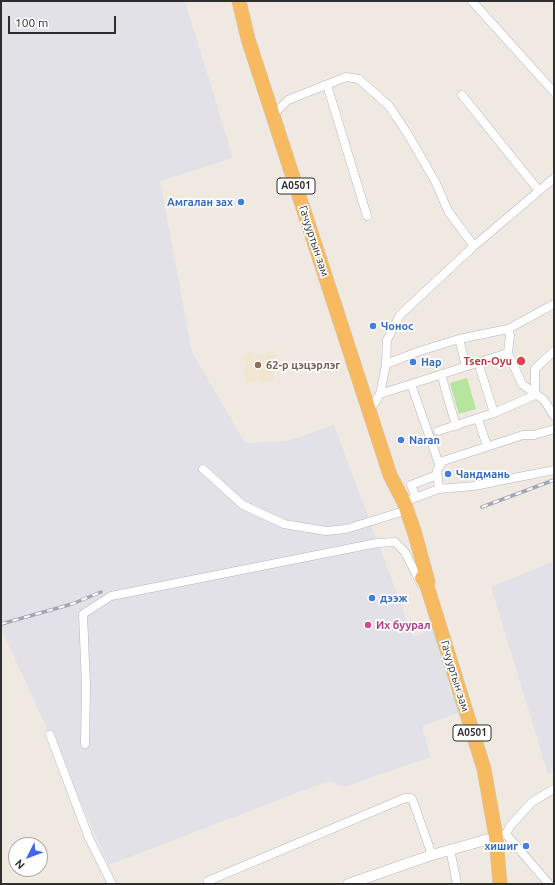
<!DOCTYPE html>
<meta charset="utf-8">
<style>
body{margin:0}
#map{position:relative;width:555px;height:885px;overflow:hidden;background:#efe9e1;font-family:Ubuntu,sans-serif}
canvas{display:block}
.frame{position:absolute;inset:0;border:2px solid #2e2e2e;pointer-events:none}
.north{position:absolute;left:8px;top:837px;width:40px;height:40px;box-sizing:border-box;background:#fff;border:1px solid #ababab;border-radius:50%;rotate:228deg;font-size:11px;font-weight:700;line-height:16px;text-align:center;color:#2e2e2e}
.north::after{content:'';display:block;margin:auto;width:14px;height:18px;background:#4264fb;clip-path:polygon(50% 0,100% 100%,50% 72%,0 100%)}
.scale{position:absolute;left:8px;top:16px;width:108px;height:18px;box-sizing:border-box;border:2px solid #2e2e2e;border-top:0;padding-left:5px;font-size:12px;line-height:14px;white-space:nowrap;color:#2e2e2e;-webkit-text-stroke:3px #fff;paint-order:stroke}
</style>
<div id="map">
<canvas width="555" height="885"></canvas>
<div class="frame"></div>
<div class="north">N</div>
<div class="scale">100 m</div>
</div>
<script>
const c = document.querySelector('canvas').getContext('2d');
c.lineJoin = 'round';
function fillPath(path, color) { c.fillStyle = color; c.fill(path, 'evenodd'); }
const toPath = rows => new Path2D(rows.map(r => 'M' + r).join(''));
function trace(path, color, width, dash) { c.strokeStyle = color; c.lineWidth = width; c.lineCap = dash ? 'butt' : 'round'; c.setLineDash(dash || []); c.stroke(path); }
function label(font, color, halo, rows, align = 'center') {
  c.font = font + ' Ubuntu,sans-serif'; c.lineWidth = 3.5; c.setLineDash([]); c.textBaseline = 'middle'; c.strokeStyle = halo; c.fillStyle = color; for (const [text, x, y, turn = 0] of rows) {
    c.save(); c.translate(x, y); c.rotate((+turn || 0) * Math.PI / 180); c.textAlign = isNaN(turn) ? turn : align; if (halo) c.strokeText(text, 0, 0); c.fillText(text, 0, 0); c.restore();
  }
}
const industrial = toPath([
 [1,1,185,1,233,158,160,181,192,352,245,443,288,441,334,425,413,637,433,629,461,712,422,726,430,757,344,787,328,781,109,865,1,628],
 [554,561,554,772,548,774,491,587]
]);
const education = toPath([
 [273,351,276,360,270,362,275,380,262,384,260,380,247,384,242,371,247,368,242,356,252,353,253,357]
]);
const green = toPath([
 [467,378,476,409,459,414,450,383]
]);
const minor = toPath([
 [472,1,554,92],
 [327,85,367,216],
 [462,95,539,191],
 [274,114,288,100,346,77,359,79,389,106,409,136,436,183,448,211,474,246],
 [508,353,522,384,544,400,554,416],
 [478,362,494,413],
 [386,364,420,351,459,339],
 [466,366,459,339,508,329],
 [441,374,456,426],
 [411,384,439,464],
 [380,394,508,353,510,335,508,329,554,304],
 [369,412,380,394,386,364,387,340,400,315,474,246,554,178],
 [478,419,487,446],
 [438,431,494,413,535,395,535,369,554,351],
 [203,469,243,505,284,524,326,531,346,529,401,512],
 [439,489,474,486,554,470],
 [416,497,411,485,437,475],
 [404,502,439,489,437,470,443,461,523,435,534,435,554,429],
 [50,735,89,838,112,884],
 [85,744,86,686,83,614,111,596,377,543,395,542,405,552,421,584],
 [506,834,510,826,532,802,554,789],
 [496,837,506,834,549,884],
 [450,849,457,884],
 [208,881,405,798,411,798,413,801,432,855]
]);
const tertiary = toPath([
 [348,884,432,855,496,837]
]);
const trunk = toPath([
 [239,1,248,39,390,475,404,502,415,534,428,582,427,586],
 [422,578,427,586,484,769,496,837,500,884]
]);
const rail = toPath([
 [482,507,554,480],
 [1,624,72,604,101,592]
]);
const markers = [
 [241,202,4,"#3f7fe0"],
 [373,326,4,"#3f7fe0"],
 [521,361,5,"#e0444e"],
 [413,362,4,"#3f7fe0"],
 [258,365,4,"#8d6e63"],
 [401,440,4,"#3f7fe0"],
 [448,474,4,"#3f7fe0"],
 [372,598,4,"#3f7fe0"],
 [368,625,4,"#d1479c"],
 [526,846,4,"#3f7fe0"]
];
const shields = [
 [296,186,38],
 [472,733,38]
];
const shieldNames = [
 ["A0501",296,186],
 ["A0501",472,733]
];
const shopNames = [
 ["Амгалан зах",233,202,"right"],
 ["Чонос",381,326],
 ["Нар",421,362],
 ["Naran",409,440],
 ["Чандмань",456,474],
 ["дээж",380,598],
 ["хишиг",518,846,"right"]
];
const streetNames = [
 ["Гачууртын зам",314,241,72],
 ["Гачууртын зам",455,676,73]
];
const healthNames = [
 ["Tsen-Oyu",512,361]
];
const educationNames = [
 ["62-р цэцэрлэг",266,365]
];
const hotelNames = [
 ["Их буурал",376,625]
];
fillPath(industrial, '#e3e1e8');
fillPath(education, '#f0e6d1');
fillPath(green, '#b6e59e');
trace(minor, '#b4b7c1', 9);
trace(tertiary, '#b4b7c1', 11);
trace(trunk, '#c9c9c9', 15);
trace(minor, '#fff', 8);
trace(tertiary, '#fff', 10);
trace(trunk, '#f8ba60', 14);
trace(rail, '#a3a6b8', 3.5);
trace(rail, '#fff', 2, [6]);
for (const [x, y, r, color] of markers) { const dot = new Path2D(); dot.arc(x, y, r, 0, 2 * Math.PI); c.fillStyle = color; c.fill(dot); trace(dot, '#fff', 1.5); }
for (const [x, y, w] of shields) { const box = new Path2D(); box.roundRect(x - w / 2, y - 8, w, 16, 3); c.fillStyle = '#fff'; c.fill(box); trace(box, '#2e2e2e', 1); }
label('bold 10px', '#2e2e2e', null, shieldNames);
label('bold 11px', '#366cbe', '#fff', shopNames, 'left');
label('11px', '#2e2e2e', '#fff', streetNames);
label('bold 11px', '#be3a42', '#fff', healthNames, 'right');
label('bold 11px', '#785e54', '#fff', educationNames, 'left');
label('bold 11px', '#b23c85', '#fff', hotelNames, 'left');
</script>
